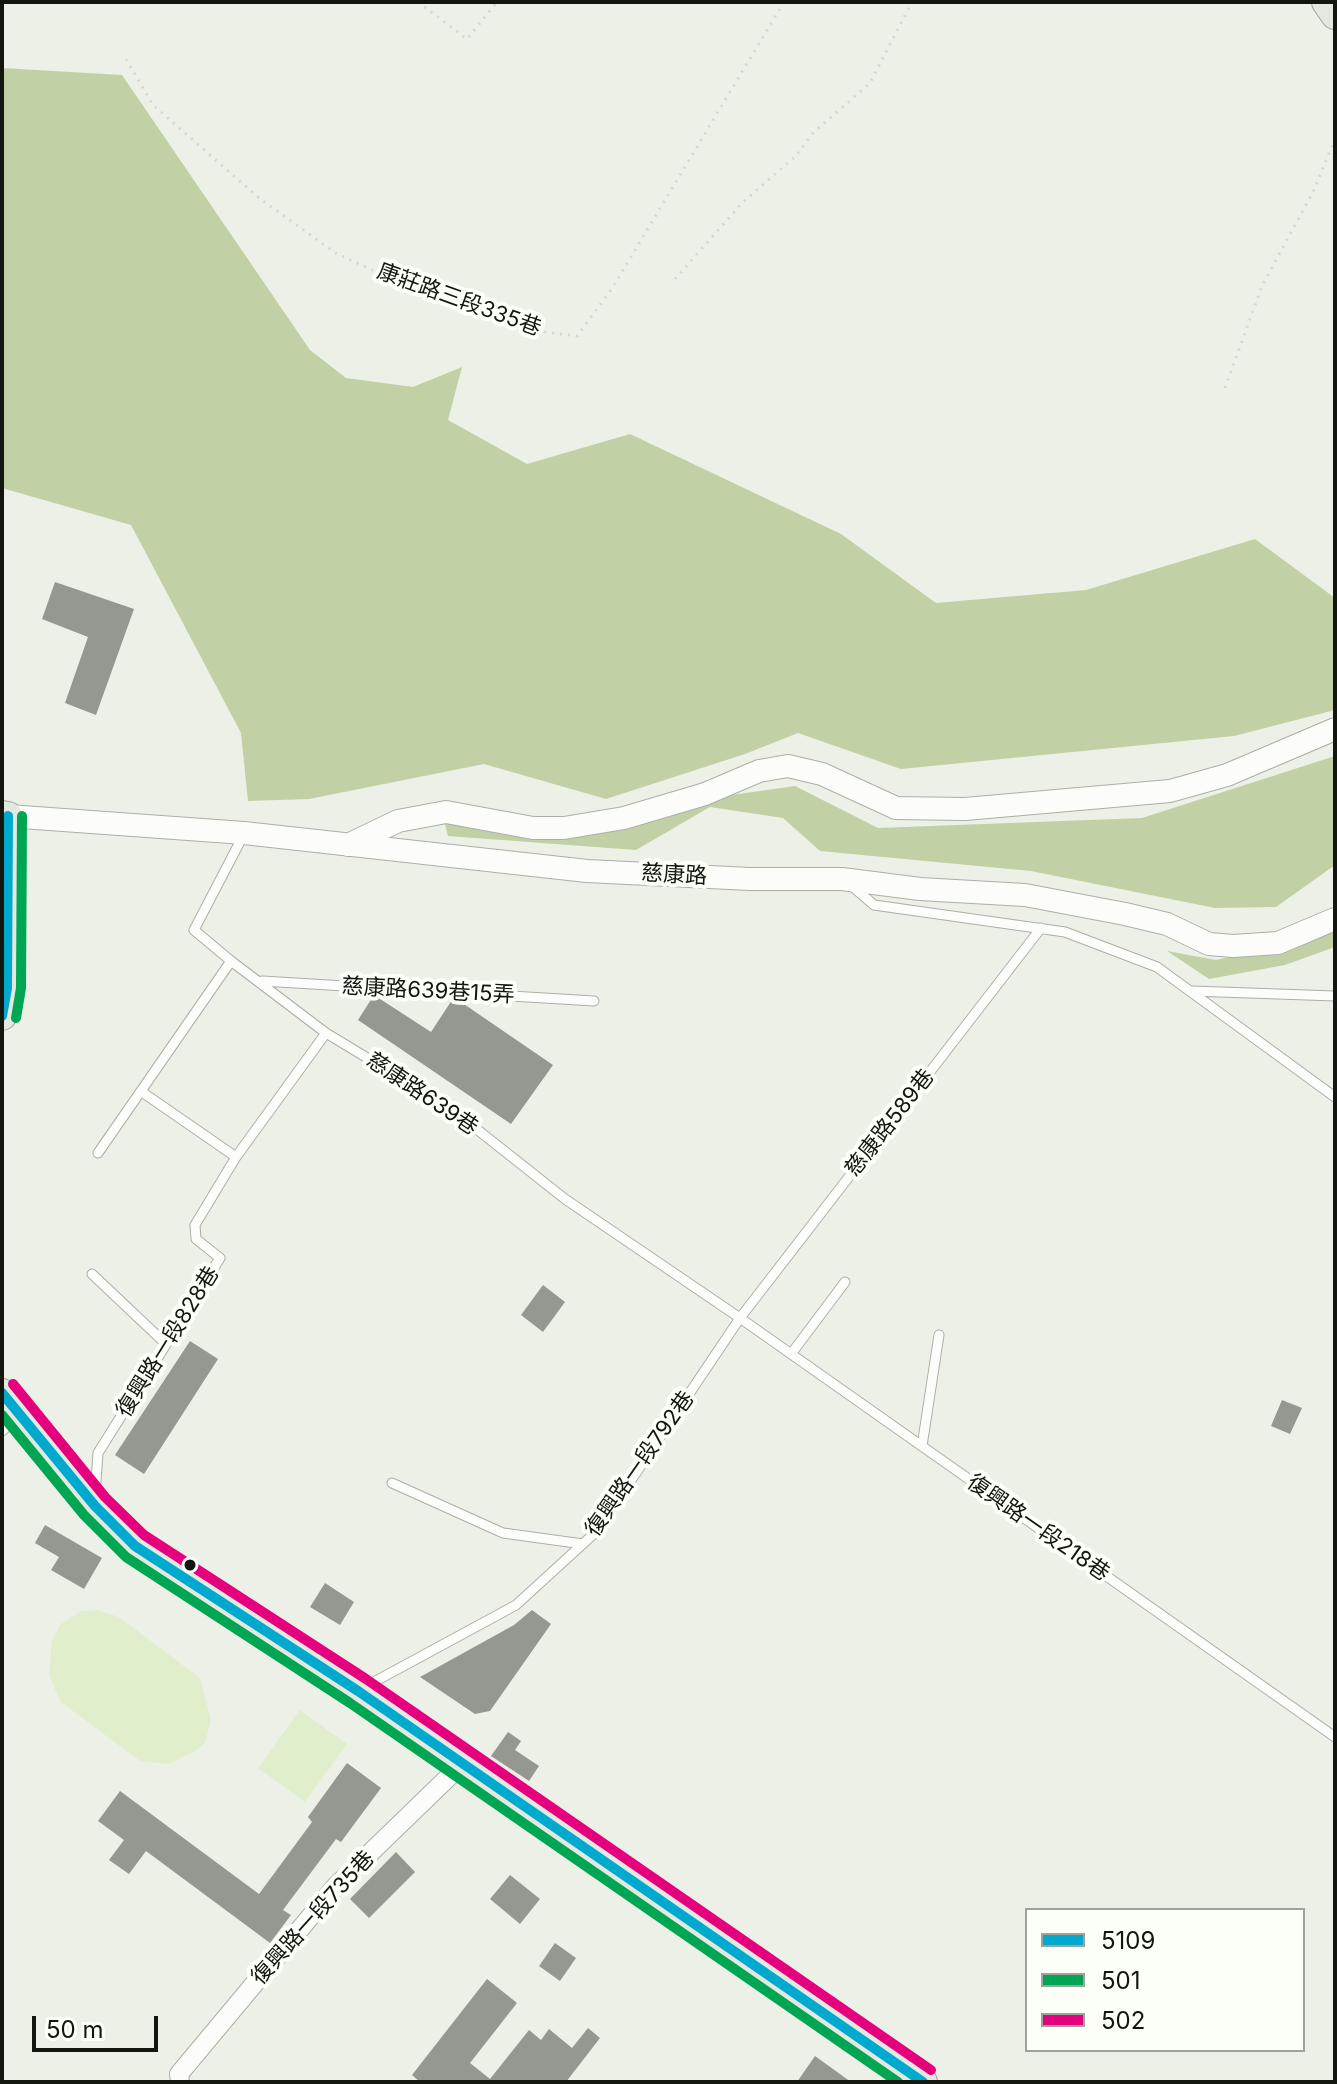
<!DOCTYPE html>
<meta charset="utf-8">
<style>
body{margin:0}
#map{position:relative;width:1337px;height:2084px;overflow:hidden;background:#ecf0e6;font-family:Inter,sans-serif}
canvas{display:block}
.frame{position:absolute;inset:0;border:4px solid #13150f;pointer-events:none}
.legend{position:absolute;left:1025px;top:1908px;width:280px;height:144px;box-sizing:border-box;background:#fcfff8;border:2px solid #9fa19b;margin:0;padding:10px 14px;list-style:none;font-size:24px;color:#13150f}
.legend li{display:flex;align-items:center;gap:16px;height:40px}
.legend b{width:40px;border:2px solid #9fa19b}
.scale{position:absolute;left:32px;top:2016px;width:126px;height:36px;box-sizing:border-box;border:4px solid #13150f;border-top:0;padding-left:10px;font-size:24px;line-height:28px;white-space:nowrap;color:#13150f;-webkit-text-stroke:6px #fcfff8;paint-order:stroke}
</style>
<div id="map">
<canvas width="1337" height="2084"></canvas>
<div class="frame"></div>
<ul class="legend">
<li><b style="height:10px;background:#00a9ce"></b>5109</li>
<li><b style="height:10px;background:#00a651"></b>501</li>
<li><b style="height:10px;background:#e5007d"></b>502</li>
</ul>
<div class="scale">50 m</div>
</div>
<script>
const c = document.querySelector('canvas').getContext('2d');
c.lineJoin = 'round';
function fillPath(path, color) { c.fillStyle = color; c.fill(path, 'evenodd'); }
const toPath = rows => new Path2D(rows.map(r => 'M' + r).join(''));
function trace(path, color, width, dash) { c.strokeStyle = color; c.lineWidth = width; c.lineCap = dash ? 'butt' : 'round'; c.setLineDash(dash || []); c.stroke(path); }
function label(font, color, halo, rows, align = 'center') {
  c.font = font + ' Inter,"Noto Sans TC",sans-serif'; c.lineWidth = 8; c.setLineDash([]); c.textBaseline = 'middle'; c.strokeStyle = halo; c.fillStyle = color; for (const [text, x, y, turn = 0] of rows) {
    c.save(); c.translate(x, y); c.rotate((+turn || 0) * Math.PI / 180); c.textAlign = isNaN(turn) ? turn : align; if (halo) c.strokeText(text, 0, 0); c.fillText(text, 0, 0); c.restore();
  }
}
const green = toPath([
 [97,1610,119,1617,200,1678,211,1720,205,1743,195,1751,168,1764,140,1761,61,1702,49,1676,52,1641,60,1625,70,1618,82,1611],
 [300,1710,347,1744,305,1802,258,1768]
]);
const forest = toPath([
 [2,68,122,75,310,350,346,378,413,387,462,367,448,420,527,464,630,434,841,534,936,603,1086,590,1255,539,1335,598,1335,710,1234,736,901,769,798,733,745,754,606,799,484,764,309,799,248,801,241,733,131,525,2,488],
 [1335,756,1335,865,1276,907,1215,908,1031,871,820,851,783,818,710,807,636,850,448,836,445,824,469,821,543,835,703,799,795,786,878,828,1142,818],
 [1335,928,1335,947,1285,965,1209,979,1167,951,1216,960,1321,937]
]);
const building = toPath([
 [55,582,134,609,96,715,65,703,88,637,42,619],
 [374,995,431,1032,452,1000,458,1000,553,1065,511,1124,358,1020],
 [543,1285,565,1302,543,1332,521,1315],
 [190,1341,218,1359,144,1474,115,1455],
 [1282,1400,1302,1408,1290,1434,1271,1426],
 [45,1525,102,1558,84,1589,51,1570,59,1557,35,1543],
 [325,1583,354,1602,340,1625,310,1607],
 [532,1610,551,1624,490,1711,475,1714,420,1677,514,1625],
 [508,1732,521,1741,515,1750,539,1766,529,1781,491,1756],
 [347,1763,381,1788,341,1842,336,1839,283,1910,291,1915,270,1943,146,1851,129,1874,109,1860,124,1840,98,1821,120,1791,259,1894,312,1822,308,1817],
 [396,1852,415,1872,369,1918,350,1899],
 [510,1875,540,1899,520,1924,490,1899],
 [555,1943,576,1958,560,1981,539,1966],
 [487,1979,517,2003,470,2063,490,2079,529,2030,541,2040,549,2029,572,2048,588,2028,600,2038,566,2082,420,2082,412,2075],
 [815,2056,851,2082,797,2082]
]);
const path = toPath([
 [418,2,467,39,497,2],
 [126,59,153,105,259,198,337,254,390,278,495,312,545,332,577,336,611,290,784,2],
 [675,279,743,202,796,156,813,133,870,83,912,2],
 [1225,388,1262,286,1313,192,1335,139]
]);
const service = toPath([
 [243,836,194,930,231,961,326,1033,450,1108,565,1199,740,1318,1335,1737],
 [852,886,874,905,1065,932,1157,967,1335,1097],
 [262,981,594,1001],
 [1192,991,1335,996],
 [142,1092,236,1157],
 [98,1153,231,961],
 [92,1274,166,1344],
 [791,1354,845,1282],
 [2,1431,17,1418],
 [922,1446,939,1335],
 [392,1483,503,1533,583,1544],
 [95,1495,98,1453,220,1258,196,1239,195,1225,236,1157,326,1033],
 [361,1689,516,1605,597,1531,740,1318,1041,928]
]);
const minor = toPath([
 [180,2082,179,2074,336,1886,462,1764]
]);
const tertiary = toPath([
 [8,816,244,833,587,871,750,879,842,879,920,889,1025,895,1125,914,1167,924,1209,944,1233,946,1278,943,1335,919],
 [348,845,398,821,446,812,533,828,564,828,624,818,705,794,759,771,788,766,822,774,896,808,965,809,1170,791,1227,775,1335,729]
]);
const primary = toPath([
 [1326,2,1335,15],
 [2,815,8,816,7,988,2,1016],
 [2,1393,95,1506,135,1546,358,1691,923,2082]
]);
const bus1 = toPath([
 [2,1016,7,988,8,816],
 [2,1393,95,1506,135,1546,358,1691,923,2082]
]);
const bus2 = toPath([
 [16,1018,21,988,22,816],
 [2,1415,84,1515,126,1557,350,1703,898,2082]
]);
const bus3 = toPath([
 [13,1384,105,1497,144,1535,366,1679,931,2070]
]);
const markers = [
 [190,1565,7,"#13150f"]
];
const streetNames = [
 ["康莊路三段335巷",459,300,20],
 ["慈康路",674,875,3],
 ["慈康路639巷15弄",428,991,3],
 ["慈康路639巷",422,1094,34],
 ["慈康路589巷",890,1123,-52],
 ["復興路一段828巷",168,1342,-58],
 ["復興路一段792巷",640,1464,-55],
 ["復興路一段218巷",1038,1528,35],
 ["復興路一段735巷",313,1918,-48]
];
fillPath(green, '#e1eecc');
fillPath(forest, '#c1d1a5');
fillPath(building, '#959791');
trace(service, '#acafa8', 11);
trace(minor, '#acafa8', 20);
trace(tertiary, '#acafa8', 24);
trace(primary, '#a0a598', 30);
trace(path, '#d6d7d4', 3, [2, 6]);
trace(service, '#fcfdfb', 9);
trace(minor, '#fcfdfb', 18);
trace(tertiary, '#fcfdfb', 22);
trace(primary, '#e5e8e1', 28);
trace(bus1, '#00a9ce', 10);
trace(bus2, '#00a651', 10);
trace(bus3, '#e5007d', 10);
for (const [x, y, r, color] of markers) { const dot = new Path2D(); dot.arc(x, y, r, 0, 2 * Math.PI); c.fillStyle = color; c.fill(dot); trace(dot, '#fcfff8', 3); }
label('22px', '#13150f', '#fcfff8', streetNames);
</script>
